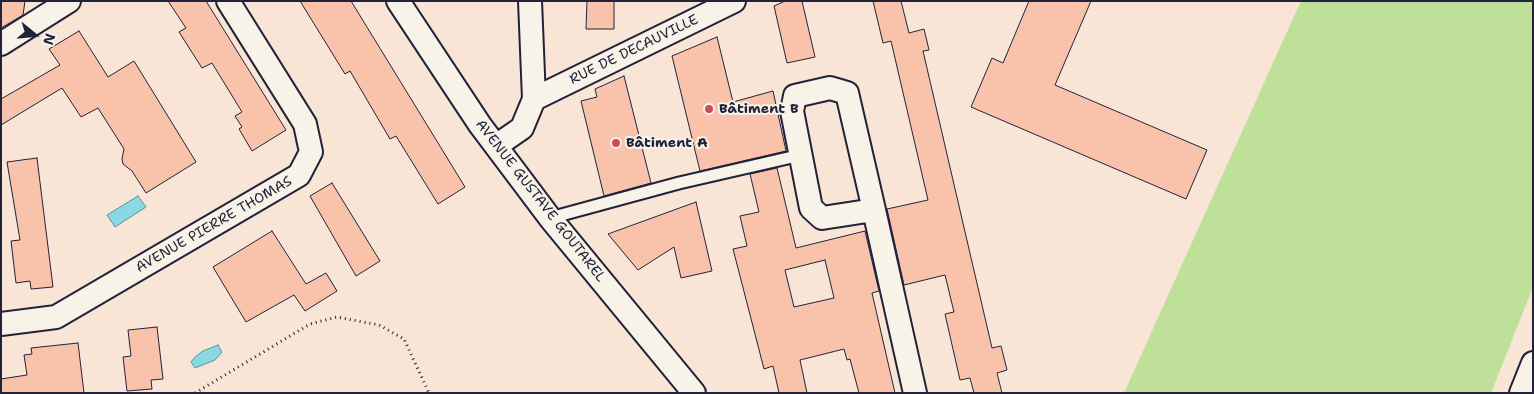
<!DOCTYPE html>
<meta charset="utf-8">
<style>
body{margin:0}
#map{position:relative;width:1534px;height:394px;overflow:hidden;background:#f8e5d6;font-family:"Shantell Sans",sans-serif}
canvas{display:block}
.frame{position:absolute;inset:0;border:2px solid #22223b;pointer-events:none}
.north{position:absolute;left:10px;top:10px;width:50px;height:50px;-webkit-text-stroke:4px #f7f3e8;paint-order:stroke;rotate:107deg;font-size:14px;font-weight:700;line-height:20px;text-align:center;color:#22223b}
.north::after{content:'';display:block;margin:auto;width:18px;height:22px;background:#22223b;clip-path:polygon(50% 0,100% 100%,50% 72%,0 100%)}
</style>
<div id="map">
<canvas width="1534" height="394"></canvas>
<div class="frame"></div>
<div class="north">N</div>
</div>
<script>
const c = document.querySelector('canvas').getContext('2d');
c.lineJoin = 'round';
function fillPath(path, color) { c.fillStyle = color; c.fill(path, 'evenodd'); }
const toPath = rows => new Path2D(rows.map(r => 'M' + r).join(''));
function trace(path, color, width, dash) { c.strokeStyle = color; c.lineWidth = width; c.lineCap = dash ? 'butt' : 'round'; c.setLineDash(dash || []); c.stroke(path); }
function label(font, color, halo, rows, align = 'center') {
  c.font = font + ' "Shantell Sans",sans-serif'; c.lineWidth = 4; c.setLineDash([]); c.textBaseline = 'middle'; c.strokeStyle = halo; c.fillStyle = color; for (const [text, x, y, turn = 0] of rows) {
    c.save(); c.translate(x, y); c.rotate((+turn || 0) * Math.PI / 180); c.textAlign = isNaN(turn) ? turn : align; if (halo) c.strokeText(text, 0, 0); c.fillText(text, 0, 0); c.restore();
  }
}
const green = toPath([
 [1301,1,1533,1,1533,287,1491,393,1124,393]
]);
const water = toPath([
 [138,196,146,207,115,227,107,215,138,196],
 [218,345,222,352,215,360,195,368,191,362,195,357,203,351,218,345]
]);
const building = toPath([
 [1,1,25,1,23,15,1,28,1,1],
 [168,1,206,1,286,130,252,151,239,129,242,127,235,116,242,112,212,63,202,68,179,32,186,28,168,1],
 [300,1,351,1,465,187,438,204,396,136,390,139,350,71,345,74,300,1],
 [587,1,614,1,614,29,586,29,587,1],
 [785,1,802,1,815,57,787,63,774,6,785,1],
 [873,1,901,1,909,33,924,29,929,50,923,51,992,348,1001,346,1007,370,997,373,1002,393,974,393,970,378,960,380,945,314,954,312,945,275,904,285,887,209,928,200,891,41,883,43,873,1],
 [1029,1,1091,1,1055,85,1207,150,1186,199,971,107,992,58,1003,63,1029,1],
 [79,31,108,77,134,61,196,162,146,193,132,171,123,164,122,159,124,149,98,108,81,117,62,88,1,125,1,99,60,65,49,49,79,31],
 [717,37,733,102,773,91,786,151,700,171,672,56,717,37],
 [624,76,651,183,604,196,581,101,597,97,595,89,624,76],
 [37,158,53,287,31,289,30,281,16,283,11,241,20,240,7,162,37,158],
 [777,168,796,248,865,231,879,291,872,293,895,393,859,393,850,359,847,360,844,349,800,360,807,393,779,393,773,366,764,369,733,249,747,246,740,216,759,212,750,174,777,168],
 [825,260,834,298,794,307,785,270,825,260],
 [332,183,380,261,356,276,310,196,332,183],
 [696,202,712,271,681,278,674,247,638,270,608,234,696,202],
 [272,231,306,284,326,273,337,291,305,311,294,295,246,322,213,267,272,231],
 [157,327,163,379,151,380,152,389,127,391,123,357,131,356,128,330,157,327],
 [78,343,84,393,1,393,1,379,27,375,24,355,32,354,31,348,78,343]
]);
const path = toPath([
 [195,393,310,324,337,317,379,325,404,339,429,393]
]);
const service = toPath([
 [550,218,679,183,801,155]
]);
const minor = toPath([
 [398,1,480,125,550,218,694,393],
 [1,44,69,1],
 [534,99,734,1],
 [496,146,522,128,534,99,530,1],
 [874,210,822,218,811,208,792,111,795,96,830,88,847,93,874,210,915,393],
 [1,324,56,317,299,175,311,152,305,124,228,1],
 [1521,393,1533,363]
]);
const markers = [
 [709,109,5,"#d1495b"],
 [616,143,5,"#d1495b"]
];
const streetNames = [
 ["RUE DE DECAUVILLE",634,50,-26],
 ["AVENUE GUSTAVE GOUTAREL",540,201,52],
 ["AVENUE PIERRE THOMAS",214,225,-30]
];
const poiNames = [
 ["Bâtiment B",719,109],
 ["Bâtiment A",626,143]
];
fillPath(green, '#bfe099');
fillPath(water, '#88d9e2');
trace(water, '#5f909f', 1);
fillPath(building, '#f9c3ab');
trace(building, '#22223b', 1);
trace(service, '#22223b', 15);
trace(minor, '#22223b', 26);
trace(path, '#22223b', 3, [1, 4]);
trace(service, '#f7f3e8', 11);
trace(minor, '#f7f3e8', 22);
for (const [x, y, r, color] of markers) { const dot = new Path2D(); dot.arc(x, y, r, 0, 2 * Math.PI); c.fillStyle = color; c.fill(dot); trace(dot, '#f7f3e8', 2); }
label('14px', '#22223b', '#f7f3e8', streetNames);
label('bold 14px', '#22223b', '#f7f3e8', poiNames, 'left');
</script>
